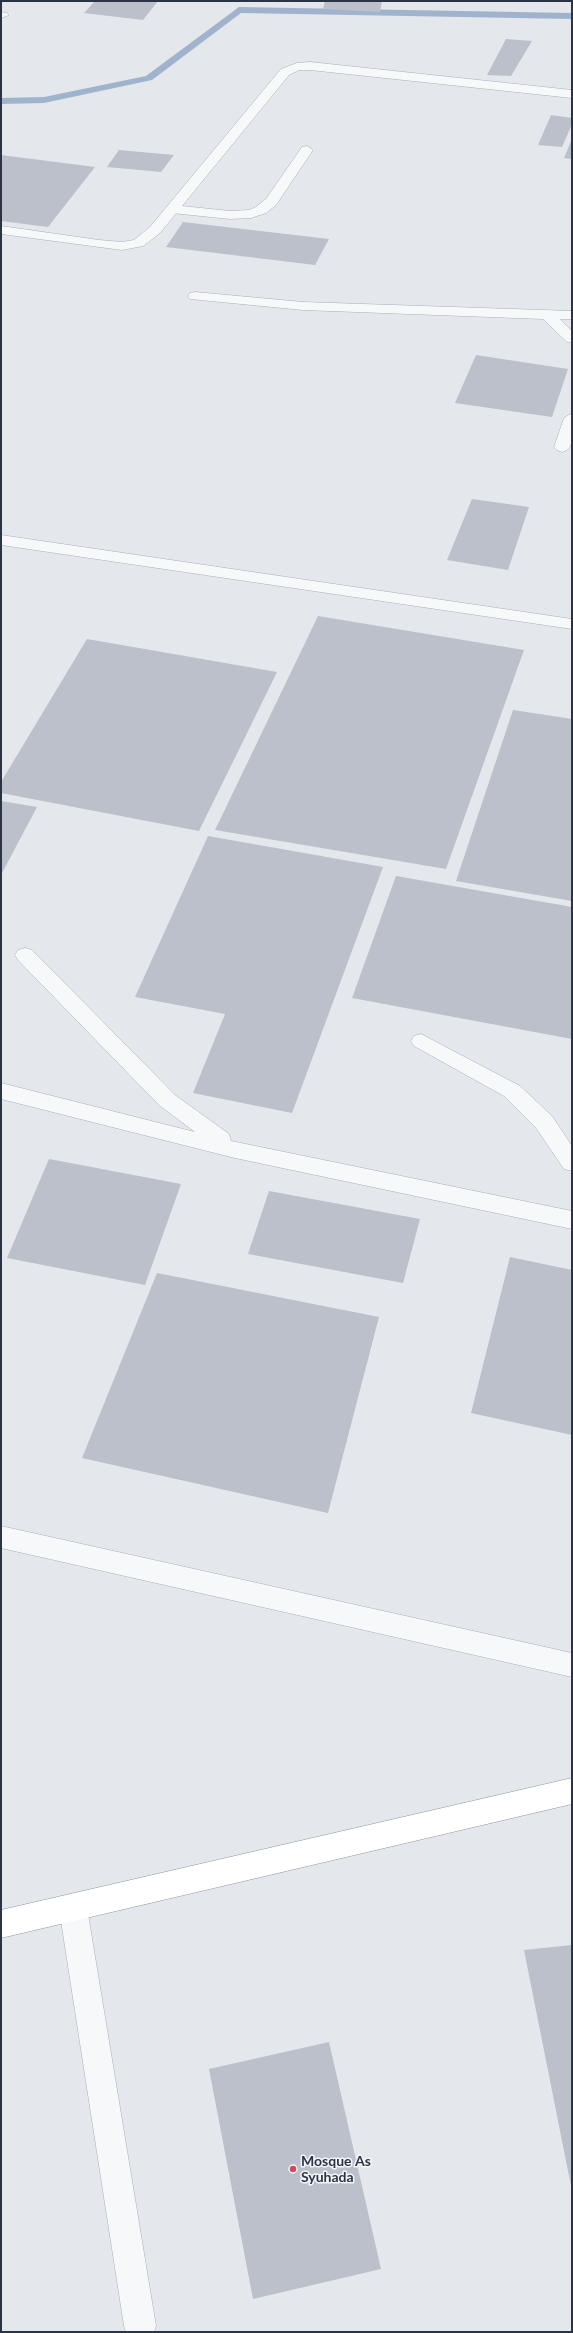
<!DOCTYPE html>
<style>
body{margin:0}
#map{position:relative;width:573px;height:2333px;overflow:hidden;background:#e4e7ec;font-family:Lato,sans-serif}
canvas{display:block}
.frame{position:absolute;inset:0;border:2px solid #2b3445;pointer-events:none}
</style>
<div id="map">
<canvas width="573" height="2333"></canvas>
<div class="frame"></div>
</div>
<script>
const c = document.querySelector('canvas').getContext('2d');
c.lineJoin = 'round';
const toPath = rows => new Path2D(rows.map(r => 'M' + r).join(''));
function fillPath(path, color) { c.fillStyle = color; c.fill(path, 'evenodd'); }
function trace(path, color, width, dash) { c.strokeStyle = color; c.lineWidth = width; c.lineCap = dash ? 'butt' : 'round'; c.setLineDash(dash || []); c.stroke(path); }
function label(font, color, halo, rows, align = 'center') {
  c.font = font + ' Lato,sans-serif'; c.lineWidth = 3; c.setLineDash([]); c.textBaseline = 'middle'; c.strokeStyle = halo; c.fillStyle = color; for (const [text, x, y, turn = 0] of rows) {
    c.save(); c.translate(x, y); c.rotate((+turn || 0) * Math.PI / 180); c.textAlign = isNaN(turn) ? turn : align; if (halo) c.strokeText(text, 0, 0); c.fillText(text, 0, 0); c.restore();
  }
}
const stream = toPath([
 [239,7,572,13,572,19,241,13,152,80,44,103,1,104,1,98,44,97,146,76,239,7]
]);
const building = toPath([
 [95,1,158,1,143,20,84,13],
 [325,1,382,1,380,12,323,9],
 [506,39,532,41,511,76,487,75],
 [551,115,572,118,572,124,562,147,538,145],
 [572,139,572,159,564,158],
 [119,150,174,155,161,172,107,167],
 [1,155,95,167,48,227,1,221],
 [183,222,329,239,315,265,166,247],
 [476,355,568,369,552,417,455,403],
 [472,499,529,507,508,570,447,560],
 [318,616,524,650,446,869,215,830],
 [87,639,277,672,199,831,1,793,1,782],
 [513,710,572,719,572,901,456,881],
 [1,801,37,807,1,875],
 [208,836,383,867,292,1113,193,1093,225,1014,135,997],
 [396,876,572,907,572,1039,352,998],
 [49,1159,181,1184,145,1285,7,1258],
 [269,1191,420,1219,403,1283,248,1254],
 [510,1257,572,1270,572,1435,471,1413],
 [157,1273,379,1317,328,1513,82,1458],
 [572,1945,572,2186,571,2186,524,1950],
 [329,2042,381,2269,253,2299,209,2069]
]);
const service = toPath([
 [1,12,7,13,9,15,1,18,1,12],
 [307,146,313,150,276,205,266,213,251,218,230,219,172,213,165,209,172,205,230,211,249,210,256,207,266,199,302,147,307,146],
 [25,948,32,950,175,1095,229,1134,231,1141,572,1211,572,1229,235,1158,1,1099,1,1083,195,1132,159,1105,18,960,15,955,18,950,25,948],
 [421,1034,520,1086,552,1116,572,1146,572,1171,564,1169,536,1128,504,1096,414,1046,411,1041,414,1036,421,1034],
 [1,1526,572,1653,572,1677,1,1548,1,1526]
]);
const minor = toPath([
 [310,62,572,90,572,98,310,70,299,70,289,75,160,233,143,246,122,250,1,234,1,226,99,240,122,242,134,240,150,227,281,69,297,63,310,62],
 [195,292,303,302,572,311,572,319,560,319,572,331,572,343,567,342,543,319,303,310,190,299,188,296,190,293,195,292],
 [572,413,572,440,570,447,567,450,562,452,557,450,554,447,564,418,572,413],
 [1,535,572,619,572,629,1,545,1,535],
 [73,1894,83,1898,87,1908,156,2326,154,2332,126,2332,124,2326,59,1908,63,1898,73,1894]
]);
const trunk = toPath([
 [572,1778,572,1804,1,1938,1,1910,572,1778]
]);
const markers = [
 [293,2169,4,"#d1495b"]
];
const nearPoinames = [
 ["Mosque As",301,2161],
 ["Syuhada",301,2177]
];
fillPath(stream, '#9fb4cc');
fillPath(building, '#bbc0ca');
trace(service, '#a9aeb7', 1);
trace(minor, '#a9aeb7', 1);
trace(trunk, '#8b94a3', 1);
fillPath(service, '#f7f8fa');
fillPath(minor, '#f7f8fa');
fillPath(trunk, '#fff');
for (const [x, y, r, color] of markers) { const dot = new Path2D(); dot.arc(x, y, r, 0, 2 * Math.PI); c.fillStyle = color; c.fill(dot); trace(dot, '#f4f6f9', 1.5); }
label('bold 14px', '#2b3445', '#f4f6f9', nearPoinames, 'left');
</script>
